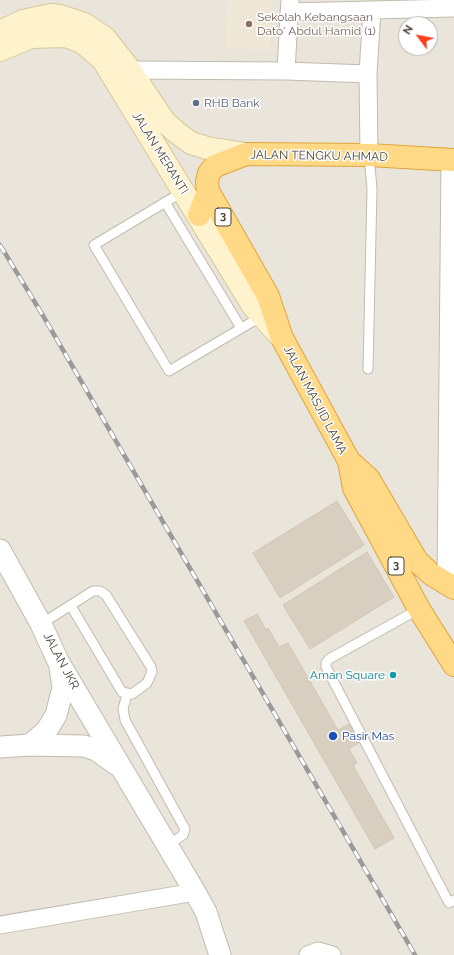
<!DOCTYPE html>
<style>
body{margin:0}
#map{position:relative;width:454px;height:955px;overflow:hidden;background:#f6f3ec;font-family:Raleway,sans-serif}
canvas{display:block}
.north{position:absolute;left:398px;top:16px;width:40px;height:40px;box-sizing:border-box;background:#fff;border:1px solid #b7b4b0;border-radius:50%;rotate:302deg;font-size:11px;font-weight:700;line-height:16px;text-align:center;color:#4b4439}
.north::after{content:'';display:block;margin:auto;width:14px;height:18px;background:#fc3f1d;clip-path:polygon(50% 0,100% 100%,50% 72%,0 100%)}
</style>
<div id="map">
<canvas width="454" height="955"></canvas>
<div class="north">N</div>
</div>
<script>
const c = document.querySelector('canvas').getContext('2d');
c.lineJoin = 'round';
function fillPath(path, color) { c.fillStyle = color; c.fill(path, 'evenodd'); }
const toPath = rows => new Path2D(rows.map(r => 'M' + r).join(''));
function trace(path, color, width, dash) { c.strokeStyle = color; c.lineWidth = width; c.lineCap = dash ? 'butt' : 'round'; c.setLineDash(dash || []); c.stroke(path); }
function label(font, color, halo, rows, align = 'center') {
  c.font = font + ' Raleway,sans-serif'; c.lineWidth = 3; c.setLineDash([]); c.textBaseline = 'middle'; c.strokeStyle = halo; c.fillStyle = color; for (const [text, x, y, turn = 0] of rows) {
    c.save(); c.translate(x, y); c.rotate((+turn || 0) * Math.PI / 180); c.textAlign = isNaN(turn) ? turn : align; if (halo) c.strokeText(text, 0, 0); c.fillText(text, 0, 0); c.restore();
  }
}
const residential = toPath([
 [0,0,454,0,454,955,0,955],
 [406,24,430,24,430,48,406,48]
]);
const education = toPath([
 [228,0,272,0,270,50,225,48]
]);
const building = toPath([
 [337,501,364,545,280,598,253,553,337,501],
 [367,552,394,597,310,649,283,605,367,552],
 [257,614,266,630,268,628,279,647,288,643,338,730,349,724,360,742,349,749,357,763,353,765,394,838,375,849,244,621,257,614]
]);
const service = toPath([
 [184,191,94,245,169,371,262,316],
 [165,202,241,328],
 [368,369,372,189,369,155],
 [419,609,329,659,326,663,326,667,449,903,454,900],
 [41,624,93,591,100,591,106,595,151,667,152,672,147,683,132,694,122,692,71,606],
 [127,694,123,709,125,720,185,829,183,835,168,845]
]);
const minor = toPath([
 [289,12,454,8],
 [130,70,286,71,368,74],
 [286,71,290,0],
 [369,155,368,74,372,10],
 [446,583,450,160],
 [0,925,195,892],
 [308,955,318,951,332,955]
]);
const tertiary = toPath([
 [0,550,41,624,58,661,195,892,206,912,220,955],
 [30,745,47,730,56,715,63,688,60,667],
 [0,747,30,745,84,746,96,750,117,765]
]);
const secondary = toPath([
 [0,32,23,21,51,15,60,16,84,24,105,38,130,70,164,121,176,132,191,143,207,148,246,154],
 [0,50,31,37,65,36,82,42,103,60,253,306,282,338]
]);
const trunk = toPath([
 [454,160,369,155,246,154,215,166,209,173,207,182,208,191,268,296,282,338,349,461,354,488,419,609,454,665],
 [199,215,208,191],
 [349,461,369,479,417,561,431,574,454,588]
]);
const rail = toPath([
 [0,245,42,314,415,955]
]);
const markers = [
 [249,24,4,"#8d6e63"],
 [196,103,4,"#5c6f8a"],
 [393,675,4,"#0f9aa8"],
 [333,736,5,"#1a4fb4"]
];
const shields = [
 [223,217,16],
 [396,566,16]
];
const shieldNames = [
 ["3",223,217],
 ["3",396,566]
];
const educationNames = [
 ["Sekolah Kebangsaan",257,17],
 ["Dato' Abdul Hamid (1)",257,31]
];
const serviceNames = [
 ["RHB Bank",204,103]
];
const streetNames = [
 ["JALAN MERANTI",160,153,58],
 ["JALAN TENGKU AHMAD",319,156,1],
 ["JALAN MASJID LAMA",315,400,62],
 ["JALAN JKR",61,661,62]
];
const cultureNames = [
 ["Aman Square",385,675]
];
const transitNames = [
 ["Pasir Mas",342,736]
];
fillPath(residential, '#eae5da');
fillPath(education, '#efe8d6');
fillPath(building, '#d8cfc1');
trace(building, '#d3c7b4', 1);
trace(service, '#c2bbae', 11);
trace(minor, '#c2bbae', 19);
trace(tertiary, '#c2bbae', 23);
trace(secondary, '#d6c79b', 24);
trace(trunk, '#e0a43c', 24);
trace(service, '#fff', 9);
trace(minor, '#fff', 17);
trace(tertiary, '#fff', 21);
trace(secondary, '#fff3cd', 22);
trace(trunk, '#ffd985', 22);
trace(rail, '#9a9a9a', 4.5);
trace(rail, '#fff', 3, [9]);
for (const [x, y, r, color] of markers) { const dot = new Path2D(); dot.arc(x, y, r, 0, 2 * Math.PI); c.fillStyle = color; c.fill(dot); trace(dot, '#fff', 1.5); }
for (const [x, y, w] of shields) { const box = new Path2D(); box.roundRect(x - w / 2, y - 9, w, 18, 3); c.fillStyle = '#fff'; c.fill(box); trace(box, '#4b4439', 1); }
label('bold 11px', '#4b4439', null, shieldNames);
label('12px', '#785e54', '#fff', educationNames, 'left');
label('12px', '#4e5e75', '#fff', serviceNames, 'left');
label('12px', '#4b4439', '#fff', streetNames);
label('12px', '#0d838f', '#fff', cultureNames, 'right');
label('12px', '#164399', '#fff', transitNames, 'left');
</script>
